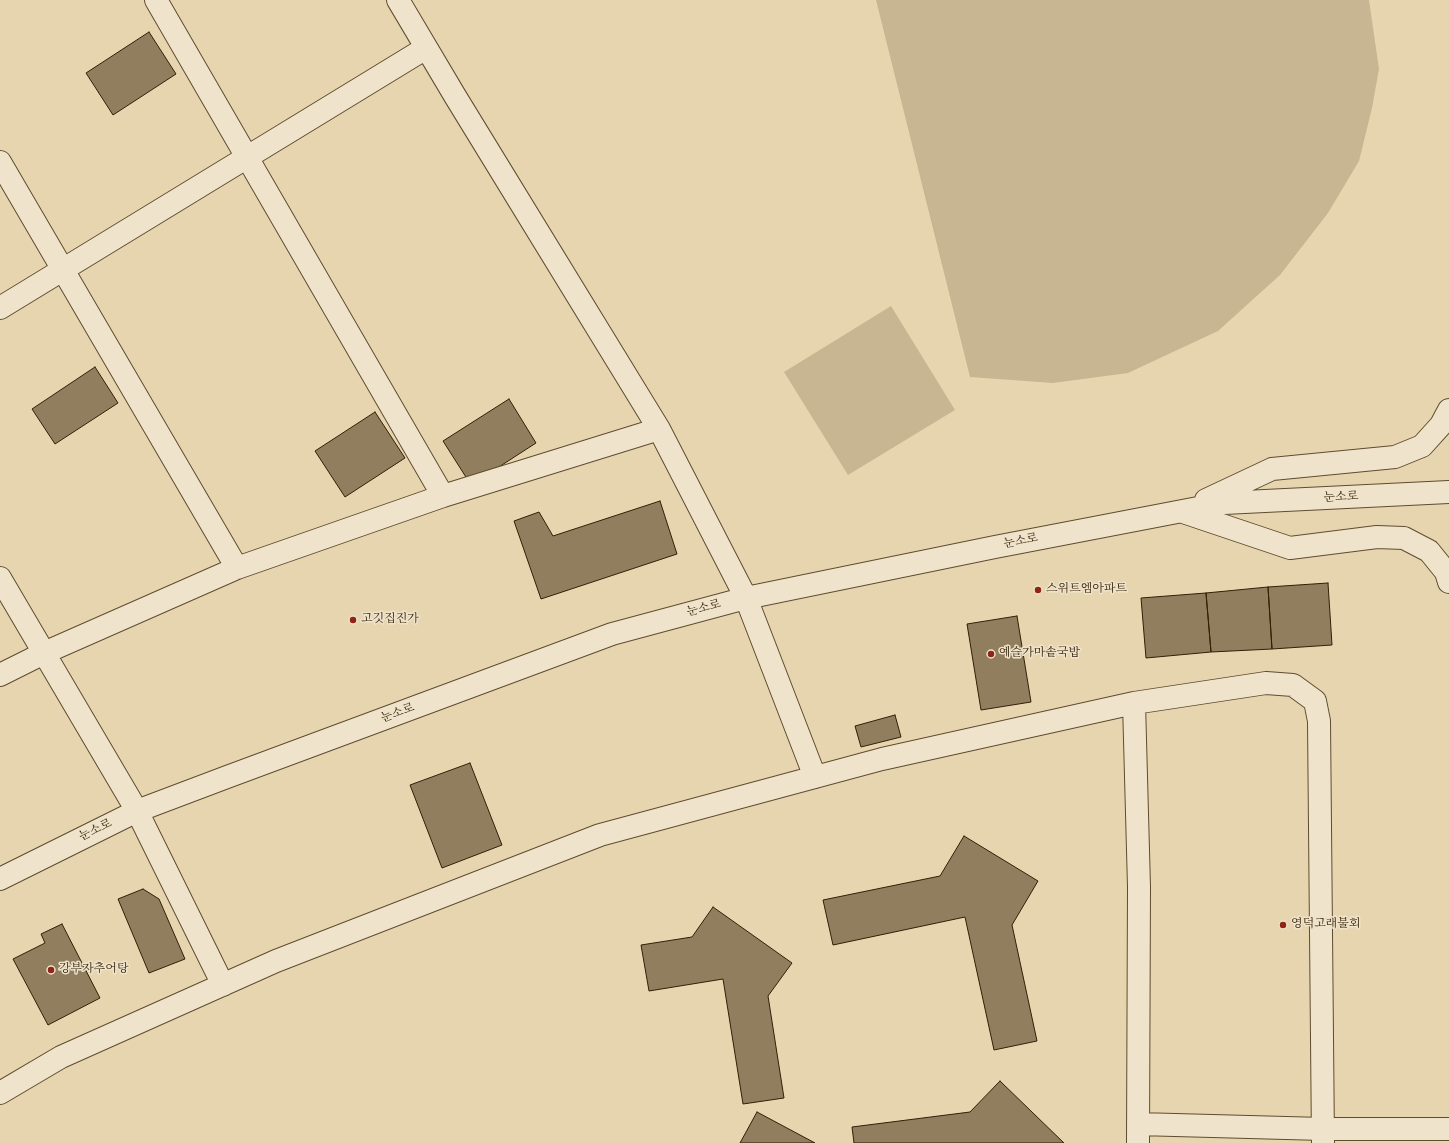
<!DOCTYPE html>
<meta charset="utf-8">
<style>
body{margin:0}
canvas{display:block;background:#e7d5af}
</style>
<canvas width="1449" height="1143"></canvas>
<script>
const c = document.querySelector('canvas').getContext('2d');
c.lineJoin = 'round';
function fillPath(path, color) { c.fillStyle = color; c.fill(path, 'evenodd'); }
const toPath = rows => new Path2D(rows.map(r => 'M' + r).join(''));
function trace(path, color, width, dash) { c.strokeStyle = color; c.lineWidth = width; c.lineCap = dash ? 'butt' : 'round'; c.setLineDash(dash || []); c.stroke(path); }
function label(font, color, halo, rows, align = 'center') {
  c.font = font + ' Vollkorn,"Noto Serif KR",serif'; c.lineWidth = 3; c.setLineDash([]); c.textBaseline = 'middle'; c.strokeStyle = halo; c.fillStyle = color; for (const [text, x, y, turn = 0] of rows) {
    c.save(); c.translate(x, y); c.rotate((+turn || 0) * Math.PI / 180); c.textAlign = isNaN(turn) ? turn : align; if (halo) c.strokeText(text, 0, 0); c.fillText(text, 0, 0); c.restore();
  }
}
const green = toPath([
 [876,0,1369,0,1379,69,1372,108,1359,161,1328,213,1280,275,1218,331,1128,373,1053,383,970,377],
 [891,306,955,410,848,475,784,372]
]);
const building = toPath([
 [149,32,176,74,113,115,86,73,149,32],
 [95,367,118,403,55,444,32,409,95,367],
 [509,399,536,443,471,485,443,441,509,399],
 [375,412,405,458,345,497,315,451,375,412],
 [660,501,677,554,541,599,514,521,539,512,553,536,660,501],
 [1328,583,1332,645,1272,649,1268,587,1328,583],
 [1268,587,1272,649,1211,652,1206,593,1268,587],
 [1206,593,1211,652,1146,658,1141,598,1206,593],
 [1017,616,1031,702,981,710,967,624,1017,616],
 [895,715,901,737,861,747,855,726,895,715],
 [470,763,502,845,442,868,410,785,470,763],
 [964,836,1038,881,1012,925,1037,1041,994,1050,965,917,833,945,823,900,940,876,964,836],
 [143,889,159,899,185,959,149,973,118,899,143,889],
 [713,907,792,963,768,996,784,1098,743,1104,723,979,649,991,641,945,692,937,713,907],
 [62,924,100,998,48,1025,13,959,45,943,41,934,62,924],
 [1000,1081,1064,1143,854,1143,852,1127,970,1112,1000,1081],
 [757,1112,815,1143,740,1143,757,1112]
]);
const minor = toPath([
 [156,0,443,496],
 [398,0,455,96,659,429,746,598,815,777],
 [0,162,237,568],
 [0,308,426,48],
 [1206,500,1272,469,1395,457,1422,446,1441,425,1449,410],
 [1183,512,1290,548,1377,537,1404,538,1429,551,1446,572,1449,582],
 [0,578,137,811,223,985],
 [0,675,44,653,237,568,443,496,659,429],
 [1134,703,1139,887,1138,1143],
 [0,879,137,811,227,777,612,634,746,598,995,547,1224,503,1449,492],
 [0,1093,61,1057,276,961,600,835,882,759,1134,703,1266,683,1293,685,1315,701,1319,721,1323,1143],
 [1138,1124,1323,1129,1449,1129]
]);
const markers = [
 [1038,590,4,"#8f2418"],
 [353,620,4,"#8f2418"],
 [991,654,4,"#8f2418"],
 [1283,925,4,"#8f2418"],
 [51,970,4,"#8f2418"]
];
const streetNames = [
 ["눈소로",1341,498,-3],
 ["눈소로",1021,542,-11],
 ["눈소로",704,609,-15],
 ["눈소로",398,714,-20],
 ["눈소로",96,831,-26]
];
const poiNames = [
 ["스위트엠아파트",1046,590],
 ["고깃집진가",361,620],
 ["예슬가마솥국밥",999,654],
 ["영덕고래불회",1291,925],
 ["강부자추어탕",59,970]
];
fillPath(green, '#c8b692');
fillPath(building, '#907e5e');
trace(building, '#321f06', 1);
trace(minor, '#5f4c30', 24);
trace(minor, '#efe4cb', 22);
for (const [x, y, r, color] of markers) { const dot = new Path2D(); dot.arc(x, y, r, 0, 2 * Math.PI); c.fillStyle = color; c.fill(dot); trace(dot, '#efe4cb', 1.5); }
label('12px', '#321f06', '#efe4cb', streetNames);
label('12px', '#321f06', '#efe4cb', poiNames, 'left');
</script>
